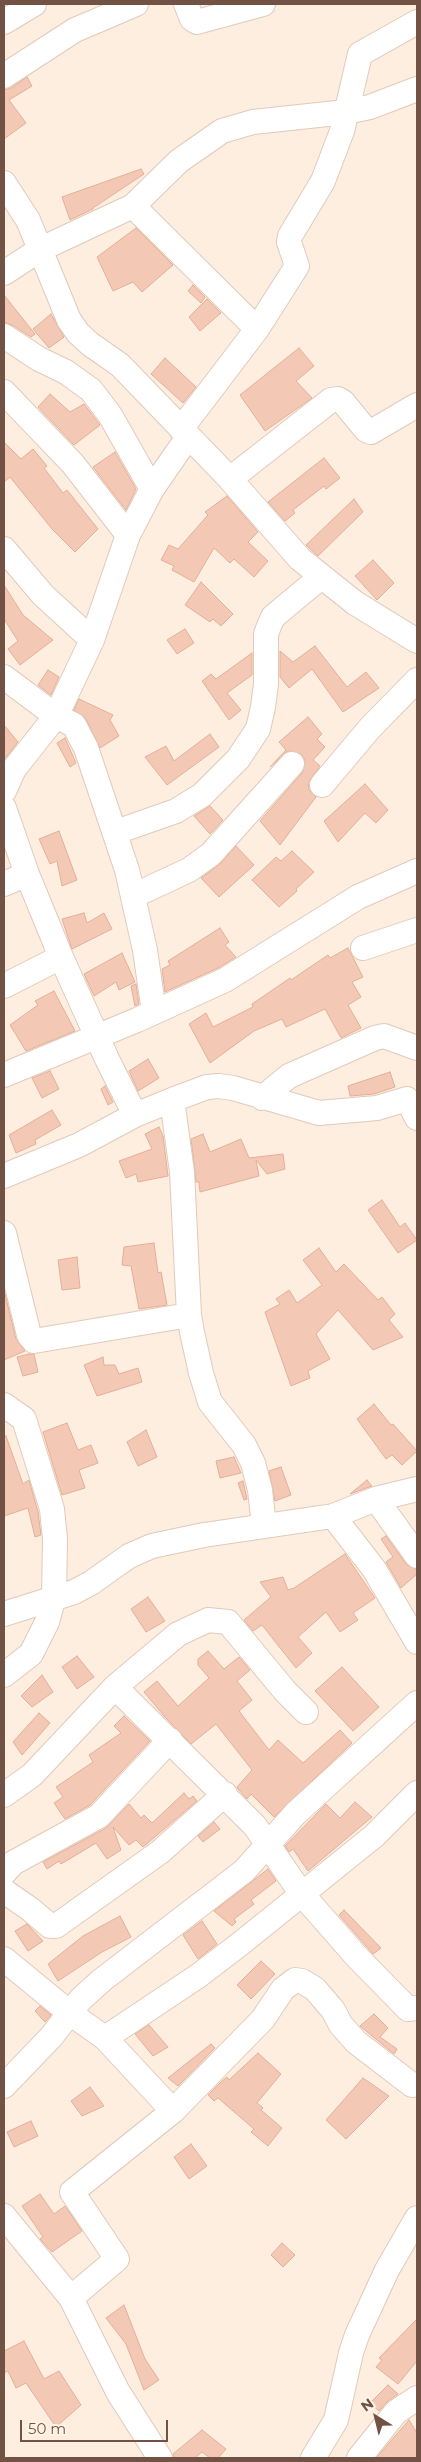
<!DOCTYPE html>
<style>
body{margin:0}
#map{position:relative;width:421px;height:2462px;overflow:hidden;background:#fdeedf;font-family:Montserrat,sans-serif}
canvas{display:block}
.frame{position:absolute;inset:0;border:5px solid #735246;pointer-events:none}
.north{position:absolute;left:351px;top:2392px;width:50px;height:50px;-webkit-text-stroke:4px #fff3e6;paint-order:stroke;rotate:324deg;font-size:14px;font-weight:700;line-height:20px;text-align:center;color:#735246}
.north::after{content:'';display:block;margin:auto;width:18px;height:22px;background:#735246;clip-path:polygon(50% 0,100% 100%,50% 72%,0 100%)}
.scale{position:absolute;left:20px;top:2420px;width:148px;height:22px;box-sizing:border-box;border:2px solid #735246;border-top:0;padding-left:6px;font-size:15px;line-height:18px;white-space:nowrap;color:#735246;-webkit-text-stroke:4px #fff3e6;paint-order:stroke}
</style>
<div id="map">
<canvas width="421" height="2462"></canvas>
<div class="frame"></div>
<div class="north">N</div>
<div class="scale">50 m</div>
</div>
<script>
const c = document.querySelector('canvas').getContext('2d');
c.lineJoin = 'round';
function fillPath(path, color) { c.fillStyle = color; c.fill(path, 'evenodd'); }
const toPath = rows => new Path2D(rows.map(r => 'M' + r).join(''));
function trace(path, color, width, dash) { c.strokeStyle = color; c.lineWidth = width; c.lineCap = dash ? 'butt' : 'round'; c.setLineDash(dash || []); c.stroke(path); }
const building = toPath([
 [27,77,32,86,9,100,26,123,4,139,4,90,11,88,27,77],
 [141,169,144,174,93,208,93,209,70,220,62,197,141,169],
 [136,228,173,265,142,292,133,282,113,291,97,257,136,228],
 [193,285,205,297,201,303,188,291,193,285],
 [4,295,35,334,31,337,12,325,4,322,4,295],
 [207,299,221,313,200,331,189,317,207,299],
 [51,314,64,337,49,348,33,329,51,314],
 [299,348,314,366,296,381,312,398,265,431,240,395,299,348],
 [165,358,196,387,183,403,151,374,165,358],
 [50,394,70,412,84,404,100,425,74,445,38,407,50,394],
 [4,442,21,459,33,449,47,466,44,468,63,493,67,490,98,529,75,552,52,529,10,477,4,482,4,442],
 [115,452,136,489,126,510,93,467,115,452],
 [324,458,340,478,326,489,324,486,293,510,295,513,285,521,268,502,324,458],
 [227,496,258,532,248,542,268,561,254,577,234,559,230,563,214,548,194,582,172,570,174,566,161,560,169,545,178,549,208,515,205,512,227,496],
 [354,499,363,512,318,556,306,545,354,499],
 [373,560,394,583,377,600,355,576,373,560],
 [201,582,233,614,221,626,213,619,210,622,185,605,201,582],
 [4,585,23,615,53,640,20,665,8,649,18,641,4,619,4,585],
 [185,629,194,643,177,654,167,640,185,629],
 [315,646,347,687,366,672,379,688,343,712,312,669,289,688,280,677,280,651,293,662,315,646],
 [252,653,252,675,227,693,241,710,229,720,202,681,211,674,216,679,252,653],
 [48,670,59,677,51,695,38,685,48,670],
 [79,699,113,715,110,720,119,736,100,748,86,719,74,710,79,699],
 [308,717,322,734,317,739,325,747,313,760,320,766,308,783,309,790,316,797,280,845,260,821,302,773,305,760,301,754,288,751,270,767,286,750,279,742,308,717],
 [4,725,18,742,4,760,4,725],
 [210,734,219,747,167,785,145,757,166,746,174,761,210,734],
 [65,738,76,763,70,767,57,743,65,738],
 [365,784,388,810,376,823,365,813,338,842,324,821,365,784],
 [210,806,223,820,210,834,194,816,210,806],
 [59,831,77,880,62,886,57,861,50,864,39,839,59,831],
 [236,846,254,865,219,897,201,878,221,863,236,846],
 [292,851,314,872,296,889,297,891,279,907,252,880,276,857,281,861,292,851],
 [84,913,87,923,104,913,112,929,72,949,62,919,84,913],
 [220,928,229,942,225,945,236,957,218,968,165,992,162,969,170,965,168,961,220,928],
 [348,948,363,977,352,982,361,997,348,1005,361,1028,341,1038,325,1009,286,1027,282,1019,254,1031,210,1063,189,1024,206,1013,213,1027,253,1007,252,1004,290,978,291,980,328,955,330,958,348,948],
 [122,953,135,982,119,990,116,982,94,996,84,974,122,953],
 [136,984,139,1004,135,1006,131,986,136,984],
 [54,991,75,1031,26,1051,10,1025,38,1005,35,1001,54,991],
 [148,1059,159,1078,138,1091,129,1071,148,1059],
 [50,1071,59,1089,42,1098,32,1078,50,1071],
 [390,1072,395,1087,374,1094,350,1096,348,1086,390,1072],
 [105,1086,113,1102,108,1105,101,1089,105,1086],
 [52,1110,61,1125,35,1140,36,1144,16,1153,9,1135,52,1110],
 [159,1127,163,1136,168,1176,138,1182,136,1174,126,1178,119,1161,152,1149,145,1134,159,1127],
 [203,1134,210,1152,241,1139,249,1158,283,1154,285,1169,267,1174,256,1160,259,1176,200,1192,199,1182,196,1182,191,1139,203,1134],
 [382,1200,400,1227,405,1223,417,1240,398,1253,368,1210,382,1200],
 [154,1243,158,1273,161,1272,167,1305,139,1309,131,1266,122,1265,124,1247,154,1243],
 [319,1248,336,1272,344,1264,378,1300,382,1297,395,1314,389,1320,403,1337,373,1350,338,1310,316,1334,330,1359,308,1371,310,1378,291,1386,265,1312,280,1304,276,1299,289,1290,297,1303,322,1285,303,1260,319,1248],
 [77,1257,80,1288,62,1290,58,1260,77,1257],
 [4,1290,16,1339,25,1351,4,1360,4,1290],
 [29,1354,34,1354,38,1372,23,1376,17,1357,29,1354],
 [103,1357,104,1365,115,1365,119,1374,138,1368,142,1382,97,1396,84,1365,103,1357],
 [374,1404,391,1425,393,1424,417,1451,402,1465,392,1455,386,1459,357,1419,374,1404],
 [67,1423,78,1450,91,1445,98,1463,79,1470,85,1488,62,1495,43,1432,67,1423],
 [146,1430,157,1457,138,1466,127,1442,146,1430],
 [6,1436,23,1484,29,1480,38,1512,41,1535,35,1537,28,1508,4,1516,4,1437,6,1436],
 [234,1457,241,1473,220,1478,216,1461,234,1457],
 [281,1467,291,1495,275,1501,269,1471,281,1467],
 [367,1480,372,1486,350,1494,367,1480],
 [243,1481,247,1499,244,1500,238,1483,243,1481],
 [386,1536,406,1564,417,1570,417,1574,401,1588,386,1562,393,1557,381,1539,386,1536],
 [345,1554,375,1598,353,1613,358,1620,340,1632,326,1612,298,1637,312,1653,296,1668,262,1625,253,1631,244,1620,271,1597,260,1582,283,1577,288,1590,294,1588,345,1554],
 [148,1597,165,1621,146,1632,131,1609,148,1597],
 [208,1651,224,1669,239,1657,250,1670,237,1681,252,1700,239,1711,269,1750,278,1740,303,1763,340,1730,352,1743,274,1817,251,1794,247,1799,238,1789,237,1787,252,1770,216,1724,191,1744,164,1716,144,1692,157,1681,178,1706,209,1678,198,1665,198,1659,208,1651],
 [77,1656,94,1677,77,1689,62,1667,77,1656],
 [342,1667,379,1707,353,1731,315,1691,342,1667],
 [42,1675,53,1692,32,1707,21,1696,42,1675],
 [39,1713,50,1723,22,1755,13,1742,39,1713],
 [124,1716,150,1741,90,1805,65,1819,54,1803,63,1797,56,1787,93,1762,89,1755,121,1733,114,1726,124,1716],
 [184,1793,189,1799,193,1796,197,1801,143,1847,136,1840,129,1845,113,1827,121,1850,107,1859,96,1843,61,1864,59,1861,47,1869,43,1862,106,1828,129,1804,141,1818,144,1815,152,1823,184,1793],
 [355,1802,372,1817,308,1871,293,1849,289,1852,285,1846,326,1804,340,1818,355,1802],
 [214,1822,220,1829,203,1842,198,1836,214,1822],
 [268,1869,276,1881,251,1900,254,1904,234,1919,236,1922,232,1926,214,1911,268,1869],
 [344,1910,381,1948,373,1954,339,1915,344,1910],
 [120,1916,131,1937,102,1952,58,1981,48,1964,83,1936,120,1916],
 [202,1921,217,1944,198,1959,183,1935,202,1921],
 [27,1924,43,1941,28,1951,15,1931,27,1924],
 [261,1961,275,1974,251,1999,237,1985,261,1961],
 [40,2006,51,2015,45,2022,35,2011,40,2006],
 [374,2014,388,2028,380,2037,397,2049,394,2054,360,2026,374,2014],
 [149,2025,168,2047,153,2056,135,2034,149,2025],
 [211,2044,215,2048,178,2086,168,2078,211,2044],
 [258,2053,281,2074,257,2103,263,2108,261,2110,282,2128,268,2146,251,2132,254,2129,218,2098,214,2101,208,2095,222,2081,227,2077,229,2080,258,2053],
 [363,2078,389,2096,346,2139,326,2120,363,2078],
 [90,2087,104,2106,82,2116,71,2101,90,2087],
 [31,2121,38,2136,14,2147,7,2132,31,2121],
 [191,2144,207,2166,189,2179,174,2157,191,2144],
 [40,2194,54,2214,65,2206,82,2231,52,2252,40,2239,43,2237,22,2206,40,2194],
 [282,2243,295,2255,283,2267,271,2255,282,2243],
 [124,2305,145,2359,159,2380,144,2390,126,2344,106,2318,124,2305],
 [417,2319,417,2361,398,2384,376,2367,382,2360,379,2358,417,2319],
 [24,2341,44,2379,59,2371,81,2405,56,2427,26,2383,16,2388,8,2371,4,2373,4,2351,24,2341],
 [388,2385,398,2394,388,2401,379,2411,370,2403,388,2385],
 [409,2420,417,2433,417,2458,376,2458,409,2420],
 [202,2430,226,2449,218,2458,210,2458,202,2452,195,2458,174,2458,173,2454,202,2430]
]);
const street = toPath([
 [186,4,192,19,197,22,263,4],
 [4,22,34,4],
 [4,76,75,30,136,4],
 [4,183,28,220,69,320,78,333,90,344,120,365,230,479,300,559,355,603,417,641],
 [133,206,257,329],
 [4,273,41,249,133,206,179,161,222,131,253,122,346,112,370,107,417,89],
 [4,336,39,359,66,372,91,390,110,415,152,489],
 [4,392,73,464,128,535],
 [181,429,257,329,297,266,289,242,290,236,323,181,342,131,360,54,417,22],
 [230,479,331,400,338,399,343,402,366,430,371,432,417,405],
 [4,549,43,595,92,640],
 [4,677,56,716,74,725,86,748,127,870,145,950,154,1012],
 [322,785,370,728,417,680],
 [4,791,14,769,56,716,92,640,128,535,152,489,188,437],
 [4,808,27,874,61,957,107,1059,135,1115,172,1100,182,1172,189,1315,192,1332,201,1373,210,1402,244,1445,253,1463,260,1490,264,1526],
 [116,832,176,811,202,795,238,759,258,729,263,707,266,684,266,634,269,626,273,617,286,606,321,577],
 [4,884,27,874],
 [133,896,189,870,211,854,292,764],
 [363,948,417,930],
 [4,986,61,957],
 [4,1075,137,1020,225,980,358,897,417,871],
 [262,1098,289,1076,375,1038,384,1036,417,1048],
 [172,1100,207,1087,219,1086,233,1088,319,1113,377,1108,407,1099,417,1118],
 [4,1176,79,1145,135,1115],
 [4,1233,29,1335,34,1341,189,1315],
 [4,1405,24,1419,52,1509,55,1539,54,1597,47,1622,31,1654,4,1675],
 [376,1499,417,1489],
 [333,1516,374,1569,417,1642],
 [4,1614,74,1592,91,1583,129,1556,152,1546,204,1535,333,1516,376,1499,417,1556],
 [115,1687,255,1826,301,1893,357,1957,408,2009,417,2008],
 [4,1795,32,1775,115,1687,178,1634,208,1620,228,1622,285,1691,306,1712],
 [4,1873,13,1863,99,1816,170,1740],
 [4,1891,30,1909,50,1926,56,1926,160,1852,225,1794],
 [4,1959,71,2014,105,2038,198,1976,240,1944,374,1836,417,1793],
 [105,2038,173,2111,263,2019,283,1989,295,1980,302,1981,315,1989,333,2010,341,2025,356,2042,412,2085],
 [4,2086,51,2037,81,1999,102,1980,244,1871,296,1813,417,1703],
 [4,2216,71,2298],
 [160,2458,118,2392,71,2298,117,2259,72,2192,173,2111],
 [313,2458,336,2420,351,2353,357,2335,387,2270,417,2218],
 [359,2458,396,2412,417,2398]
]);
fillPath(building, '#f3c9b6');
trace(building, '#e6ad96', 1);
trace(street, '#e1cabb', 26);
trace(street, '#fff', 24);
</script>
